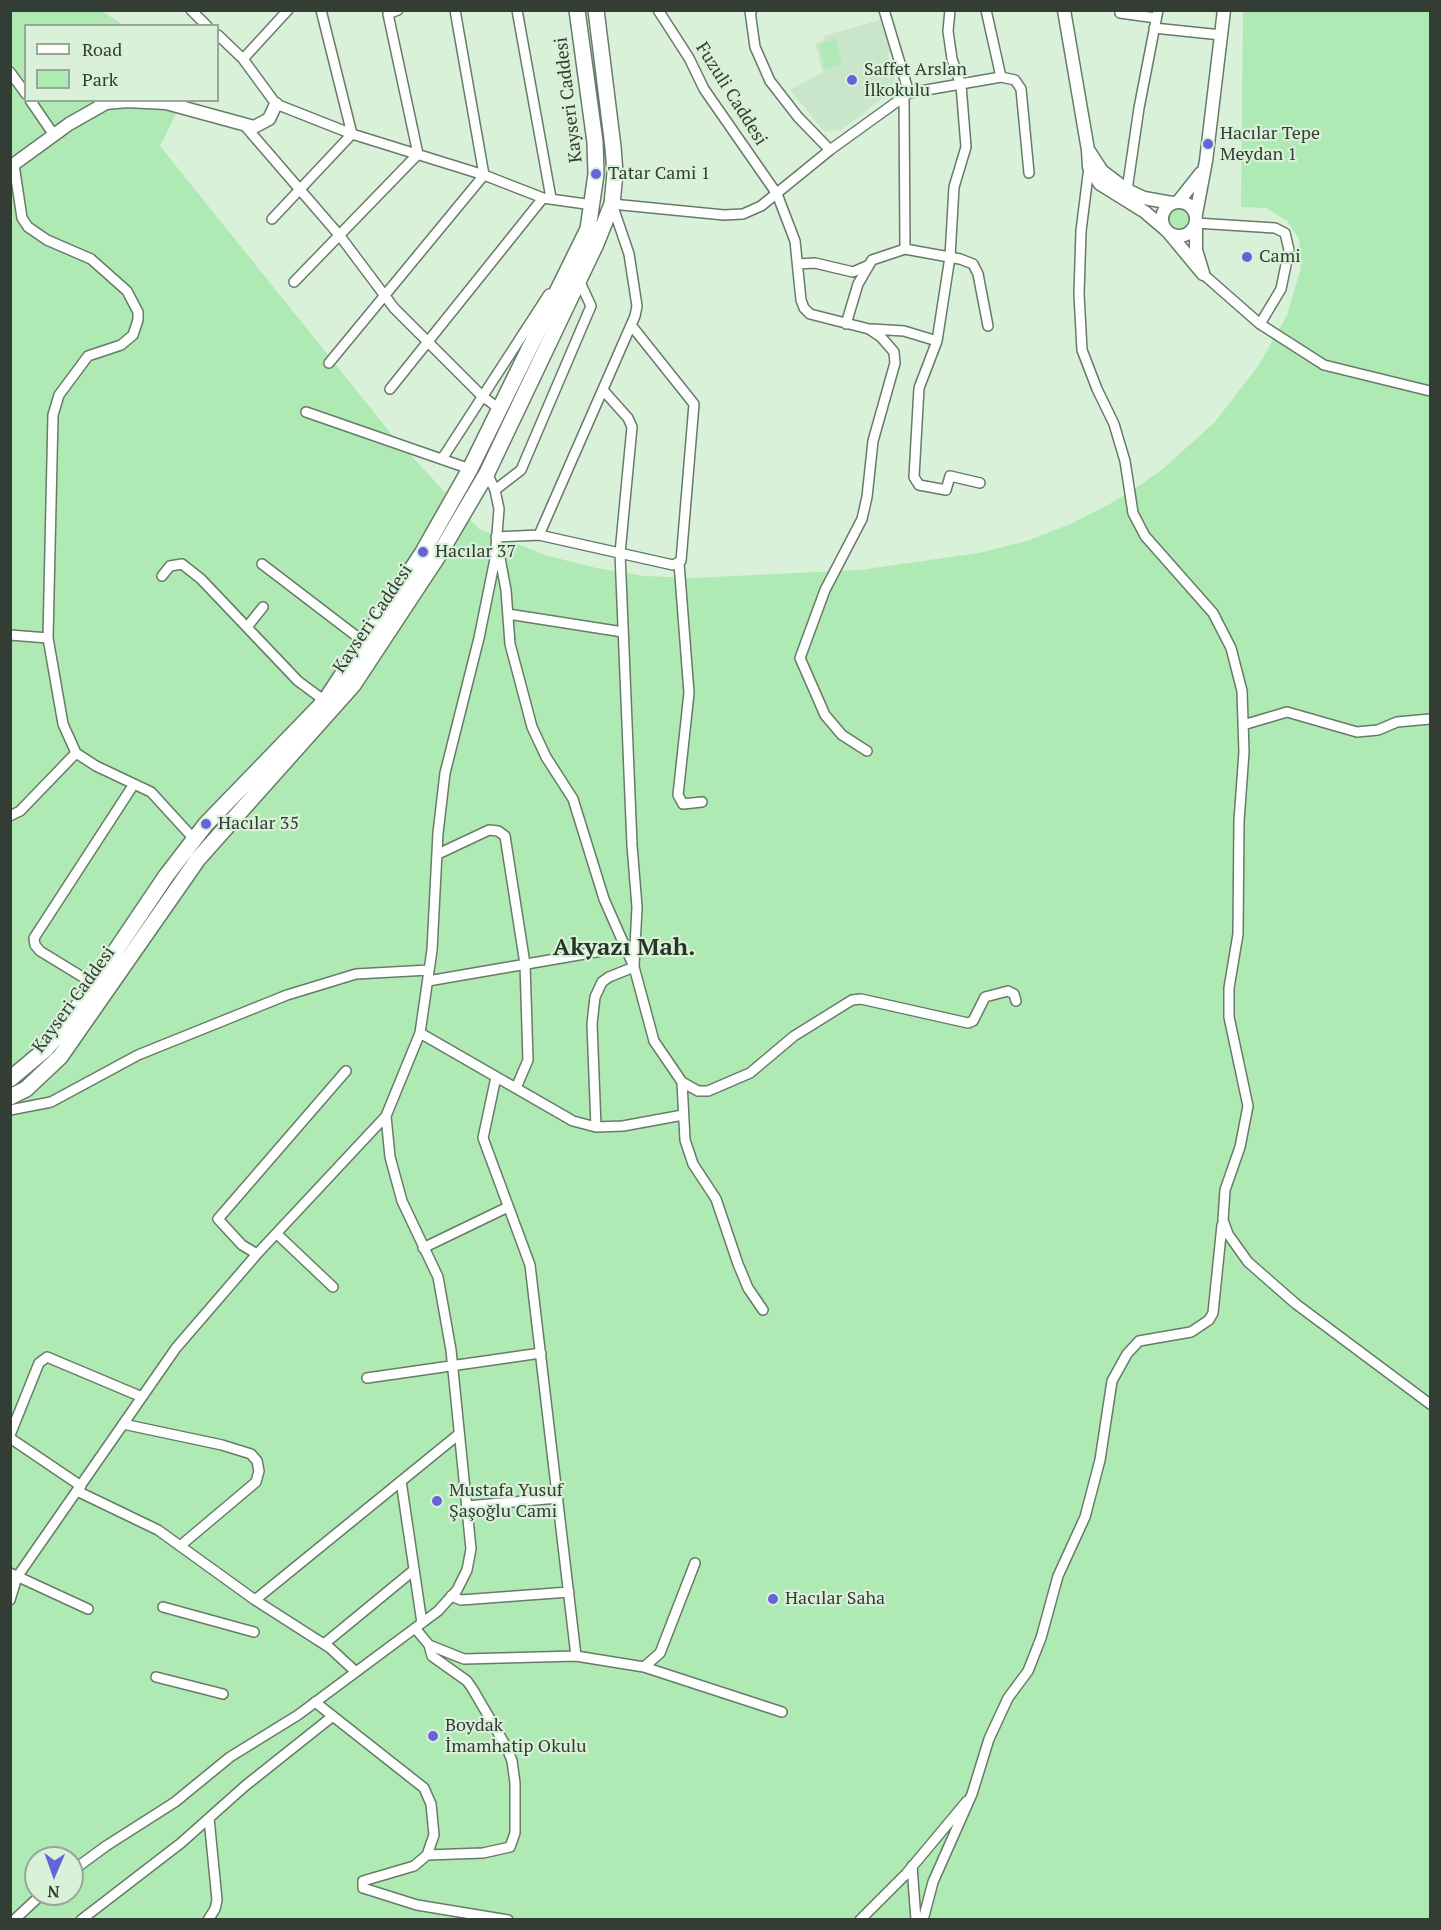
<!DOCTYPE html>
<meta charset="utf-8">
<style>
body{margin:0}
#map{position:relative;width:1441px;height:1930px;overflow:hidden;background:#d9f0d9;font-family:"PT Serif",serif}
canvas{display:block}
.frame{position:absolute;inset:0;border:12px solid #343d34;pointer-events:none}
.legend{position:absolute;left:24px;top:24px;width:195px;height:78px;box-sizing:border-box;background:#d9f0d9;border:2px solid #97a897;margin:0;padding:8px 10px;list-style:none;font-size:18px;color:#343d34}
.legend li{display:flex;align-items:center;gap:12px;height:30px}
.legend b{width:30px;border:2px solid #97a897}
.north{position:absolute;left:24px;top:1846px;width:60px;height:60px;box-sizing:border-box;background:#d9f0d9;border:2px solid #97a897;border-radius:50%;rotate:182deg;font-size:16px;font-weight:700;line-height:24px;text-align:center;color:#343d34}
.north::after{content:'';display:block;margin:auto;width:21px;height:27px;background:#6563dc;clip-path:polygon(50% 0,100% 100%,50% 72%,0 100%)}
</style>
<div id="map">
<canvas width="1441" height="1930"></canvas>
<div class="frame"></div>
<ul class="legend">
<li><b style="height:8px;background:#fff"></b>Road</li>
<li><b style="height:16px;background:#afe9b3"></b>Park</li>
</ul>
<div class="north">N</div>
</div>
<script>
const c = document.querySelector('canvas').getContext('2d');
c.lineJoin = 'round';
function fillPath(path, color) { c.fillStyle = color; c.fill(path, 'evenodd'); }
const toPath = rows => new Path2D(rows.map(r => 'M' + r).join(''));
function trace(path, color, width, dash) { c.strokeStyle = color; c.lineWidth = width; c.lineCap = dash ? 'butt' : 'round'; c.setLineDash(dash || []); c.stroke(path); }
function label(font, color, halo, rows, align = 'center') {
  c.font = font + ' "PT Serif",serif'; c.lineWidth = 4.5; c.setLineDash([]); c.textBaseline = 'middle'; c.strokeStyle = halo; c.fillStyle = color; for (const [text, x, y, turn = 0] of rows) {
    c.save(); c.translate(x, y); c.rotate((+turn || 0) * Math.PI / 180); c.textAlign = isNaN(turn) ? turn : align; if (halo) c.strokeText(text, 0, 0); c.fillText(text, 0, 0); c.restore();
  }
}
const built = toPath([
 [880,20,892,52,888,54,897,87,841,130,824,131,790,90,823,72,815,44,824,41,823,36]
]);
const green = toPath([
 [11,11,102,11,123,25,26,26,26,100,182,101,160,146,393,436,479,529,548,556,596,568,644,576,693,578,860,570,979,553,1027,541,1073,523,1117,500,1158,473,1214,423,1259,365,1287,315,1301,268,1299,239,1287,221,1266,208,1241,207,1243,11,1430,11,1430,1919,11,1920],
 [36,1858,72,1858,72,1894,36,1894],
 [836,40,842,64,825,69,819,44],
 '1168 219a11 11 0 1 1 22 0a11 11 0 1 1-22 0Z'
]);
const minor = toPath([
 [191,10,207,26],
 [321,10,352,134],
 [517,10,551,198],
 [658,10,689,58,704,89,777,194,795,241,801,300,804,308,810,314,869,329,881,337,894,352,895,363,873,441,867,497,862,519,825,590,800,658,825,715,842,735,867,751],
 [752,10,750,11,755,47,770,81,798,117,830,150],
 [884,10,909,93],
 [950,10,948,31,952,59,961,85,966,147,954,187,950,257,937,341,919,388,914,477,919,485,946,490,950,476,980,483],
 [986,10,1001,77],
 [1120,13,1156,18],
 [1154,28,1221,35],
 [218,35,243,59,276,104,352,134,484,175,543,198,593,205],
 [243,59,288,10],
 [10,72,26,94],
 [904,97,905,249],
 [30,100,54,135],
 [245,126,340,236,394,308,482,396,501,410],
 [14,165,22,218,28,227,47,240,91,259,127,291,138,312,138,320,133,335,121,345,88,356,59,395,53,415,48,638,63,724,76,753,96,766,151,792,194,839],
 [1089,167,1081,231,1079,294,1082,350,1097,389,1114,424,1125,461,1133,513,1145,536,1213,613,1231,648,1242,691,1244,752,1239,821,1238,934,1229,988,1229,1017,1248,1106,1240,1147,1225,1190,1223,1220,1228,1234,1248,1262,1296,1304,1430,1404],
 [1127,190,1139,108,1158,10],
 [272,219,352,134],
 [1196,223,1275,228,1285,233,1289,250,1281,289,1260,324],
 [798,264,815,263,853,272,869,265],
 [1203,274,1260,324,1324,365,1430,391],
 [294,282,418,154,388,14,398,10],
 [846,324,858,284,872,260,905,249,960,259,973,264,978,274,988,326],
 [631,325,694,404,681,561,673,565,539,535,496,537,506,590,510,644,532,727,546,757,573,799,604,899,634,967,654,1041,682,1082,698,1091,708,1091,750,1073,794,1036,852,1000,861,999,968,1023,973,1021,985,997,1008,991,1014,994,1016,1001],
 [872,329,904,331,937,341],
 [329,363,484,175,455,10],
 [390,389,543,198],
 [306,412,470,469],
 [442,459,549,294],
 [495,490,521,470,591,306,579,280],
 [539,535,635,316,637,306,629,254,612,204,724,215,743,214,761,206,830,150,909,93,1001,77,1015,80,1021,89,1029,173],
 [679,563,689,693,678,795,683,804,702,802],
 [262,564,364,642],
 [162,576,170,566,182,564,201,579,298,681,325,701],
 [508,614,623,632],
 [247,627,263,607],
 [10,635,48,638],
 [1243,725,1287,712,1357,732,1378,730,1397,722,1430,719],
 [10,816,20,811,76,753],
 [438,854,489,830,498,831,505,836,525,964,528,1060,516,1088],
 [428,981,625,947],
 [94,984,40,951,35,945,34,938,134,784],
 [420,1033,573,1121,596,1127,623,1126,683,1115],
 [496,1077,483,1138,530,1265,576,1656],
 [682,1082,685,1140,693,1164,716,1199,738,1264,748,1288,763,1310],
 [10,1110,51,1102,138,1055,287,995,356,974,429,970],
 [596,1127,592,1024,595,997,602,982,609,977,634,967,637,907,632,845,620,553,632,427,628,418,603,390],
 [277,1234,333,1287],
 [423,1248,508,1207],
 [257,1254,242,1245,218,1219,346,1071],
 [367,1378,541,1353],
 [123,1424,222,1445,251,1454,257,1461,259,1471,256,1482,180,1546],
 [10,1435,39,1363,47,1357,142,1397],
 [10,1438,81,1486],
 [401,1481,422,1623],
 [77,1491,158,1530,255,1600,330,1648,356,1672],
 [467,1506,558,1498],
 [10,1573,88,1609],
 [451,1596,461,1600,569,1592],
 [10,1600,17,1577,176,1348,257,1254,386,1116,420,1033,432,950,438,833,445,773,479,638,495,559,499,509,495,490,487,473],
 [255,1600,459,1434],
 [163,1607,254,1632],
 [415,1628,429,1645,432,1656,467,1681,472,1688,507,1748,512,1761,515,1783,515,1833,510,1847,483,1853,427,1855],
 [324,1644,414,1570],
 [429,1645,464,1659,576,1656,644,1667,660,1653,695,1563],
 [644,1667,782,1712],
 [156,1677,223,1694],
 [315,1702,424,1788,431,1804,434,1835,427,1855,414,1866,363,1881,363,1888,417,1905,508,1920],
 [912,1866,916,1920],
 [72,1871,106,1846,175,1802,230,1757,298,1715,438,1611,457,1590,467,1570,471,1549,451,1350,438,1277,402,1201,390,1157,386,1116],
 [14,1920,42,1894],
 [81,1920,181,1843,245,1786,333,1716],
 [208,1920,215,1909,217,1900,209,1818],
 [860,1920,906,1874,967,1801],
 [923,1920,933,1882,972,1794,989,1739,1008,1698,1028,1671,1041,1638,1058,1576,1085,1517,1100,1460,1112,1381,1127,1354,1139,1341,1191,1332,1209,1320,1213,1313,1222,1225]
]);
const tertiary = toPath([
 [1064,10,1088,150,1089,167,1100,184,1145,212,1165,229],
 [1089,151,1102,171,1127,190,1144,198,1172,203],
 [10,167,69,124,106,103,127,101,166,103,254,127,269,119,276,104],
 '1162 219a17 17 0 1 1 34 0a17 17 0 1 1-34 0Z',
 [1178,202,1201,173],
 [1196,214,1206,161,1224,10],
 [1196,225,1196,250,1203,273],
 [1169,233,1203,274]
]);
const primary = toPath([
 [10,1079,46,1049,65,1026,166,876,206,824,325,701,423,552,470,469,588,229,596,174,595,142,577,10],
 [10,1097,26,1089,60,1057,198,859,353,685,440,553,487,473,596,244,612,204,615,173,613,147,596,10]
]);
const markers = [
 [852,80,6,"#6563dc"],
 [1208,144,6,"#6563dc"],
 [596,174,6,"#6563dc"],
 [1247,257,6,"#6563dc"],
 [423,552,6,"#6563dc"],
 [206,824,6,"#6563dc"],
 [437,1501,6,"#6563dc"],
 [773,1599,6,"#6563dc"],
 [433,1736,6,"#6563dc"]
];
const poiNames = [
 ["Saffet Arslan",864,70],
 ["İlkokulu",864,91],
 ["Hacılar Tepe",1220,134],
 ["Meydan 1",1220,155],
 ["Tatar Cami 1",608,174],
 ["Cami",1259,257],
 ["Hacılar 37",435,552],
 ["Hacılar 35",218,824],
 ["Mustafa Yusuf",449,1491],
 ["Şaşoğlu Cami",449,1512],
 ["Hacılar Saha",785,1599],
 ["Boydak",445,1726],
 ["İmamhatip Okulu",445,1747]
];
const streetNames = [
 ["Fuzuli Caddesi",731,94,58],
 ["Kayseri Caddesi",569,100,-97],
 ["Kayseri Caddesi",373,619,-56],
 ["Kayseri Caddesi",74,1000,-54]
];
const districtNames = [
 ["Akyazı Mah.",624,948]
];
fillPath(built, '#c9e6ca');
fillPath(green, '#afe9b3');
trace(minor, '#677b68', 12);
trace(tertiary, '#677b68', 15);
trace(primary, '#677b68', 18);
trace(minor, '#fff', 9);
trace(tertiary, '#fff', 12);
trace(primary, '#fff', 15);
for (const [x, y, r, color] of markers) { const dot = new Path2D(); dot.arc(x, y, r, 0, 2 * Math.PI); c.fillStyle = color; c.fill(dot); trace(dot, '#d9f0d9', 2); }
label('18px', '#343d34', '#d9f0d9', poiNames, 'left');
label('18px', '#343d34', '#d9f0d9', streetNames);
label('bold 24px', '#243625', '#d9f0d9', districtNames);
</script>
